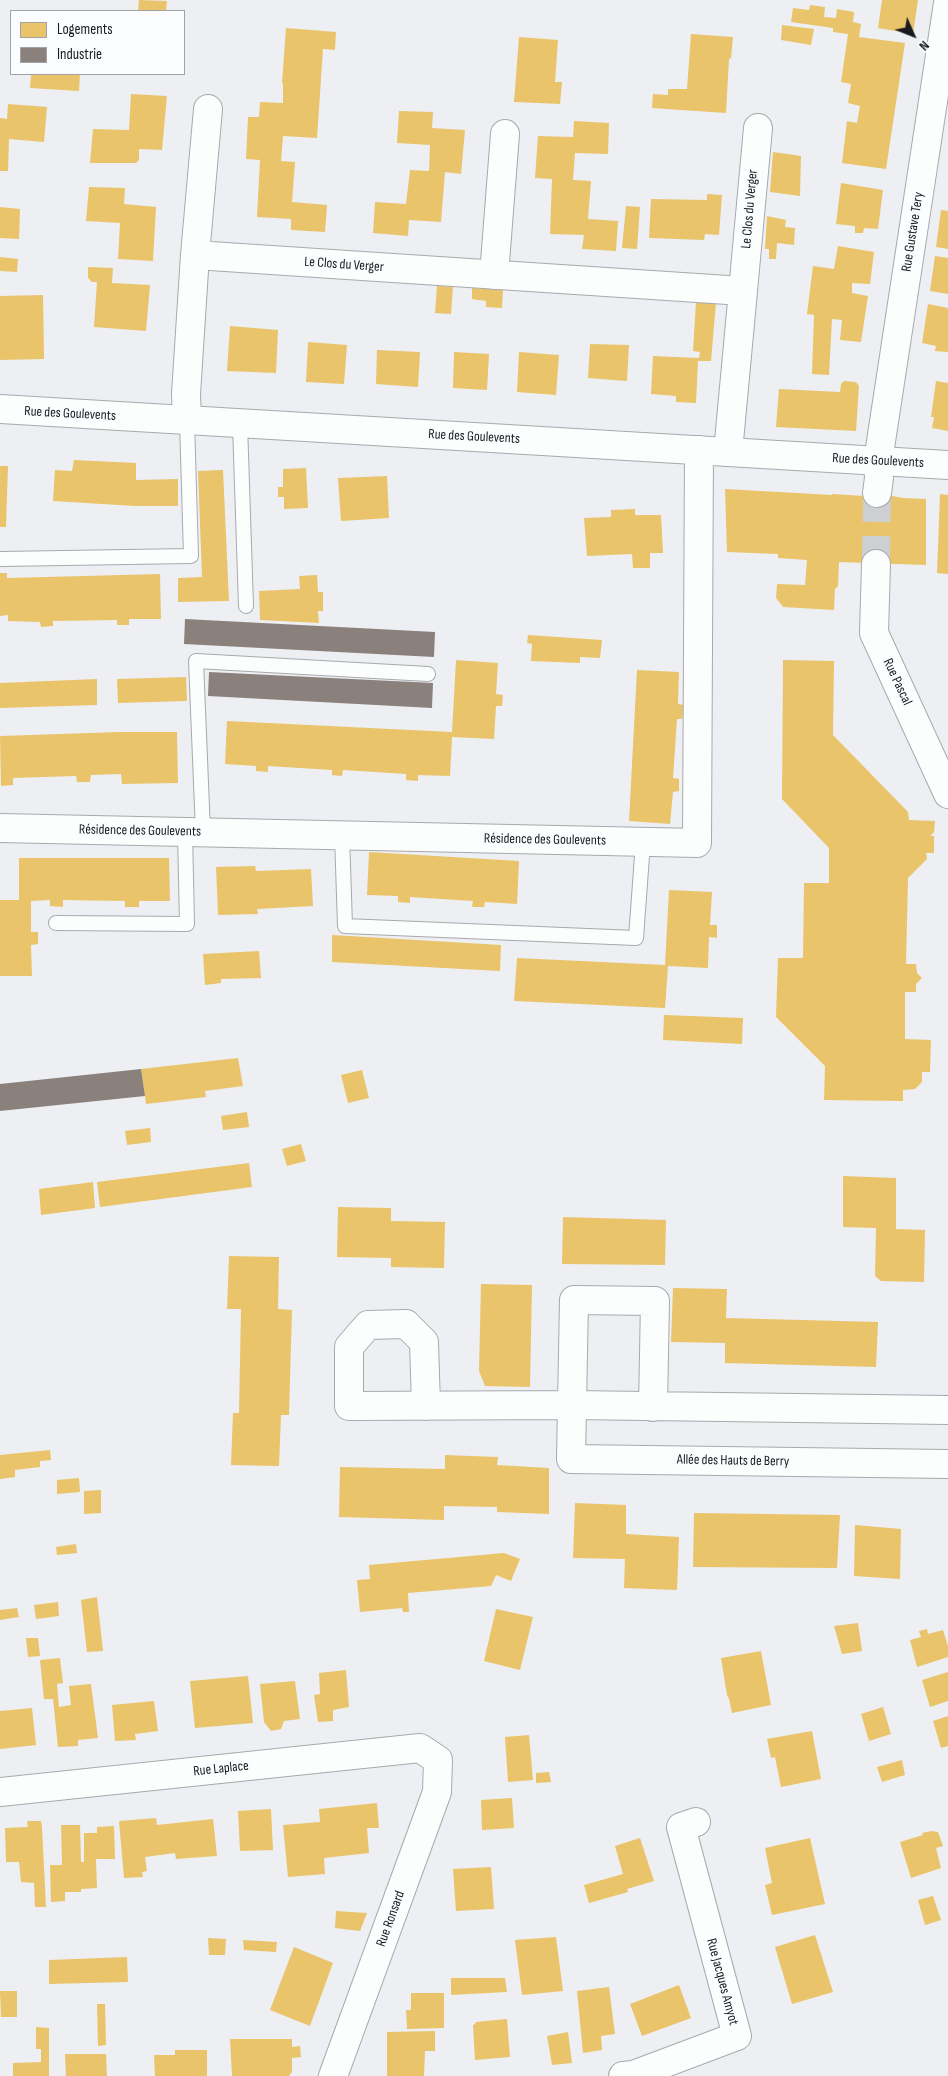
<!DOCTYPE html>
<meta charset="utf-8">
<style>
body{margin:0}
#map{position:relative;width:948px;height:2076px;overflow:hidden;background:#eeeff3;font-family:"Sofia Sans Condensed",sans-serif}
canvas{display:block}
.legend{position:absolute;left:10px;top:10px;width:175px;height:65px;box-sizing:border-box;background:#fbfcff;border:1px solid #a1a2a4;margin:0;padding:6px 9px;list-style:none;font-size:15px;color:#191a1c}
.legend li{display:flex;align-items:center;gap:10px;height:25px}
.legend b{width:25px;border:1px solid #a1a2a4}
.north{position:absolute;left:888px;top:10px;width:50px;height:50px;-webkit-text-stroke:4px #fbfcff;paint-order:stroke;rotate:134deg;font-size:14px;font-weight:700;line-height:20px;text-align:center;color:#191a1c}
.north::after{content:'';display:block;margin:auto;width:18px;height:22px;background:#191a1c;clip-path:polygon(50% 0,100% 100%,50% 72%,0 100%)}
</style>
<div id="map">
<canvas width="948" height="2076"></canvas>
<ul class="legend">
<li><b style="height:14px;background:#e9c46a"></b>Logements</li>
<li><b style="height:14px;background:#8a817c"></b>Industrie</li>
</ul>
<div class="north">N</div>
</div>
<script>
const c = document.querySelector('canvas').getContext('2d');
c.lineJoin = 'round';
function fillPath(path, color) { c.fillStyle = color; c.fill(path, 'evenodd'); }
const toPath = rows => new Path2D(rows.map(r => 'M' + r).join(''));
function trace(path, color, width, dash) { c.strokeStyle = color; c.lineWidth = width; c.lineCap = dash ? 'butt' : 'round'; c.setLineDash(dash || []); c.stroke(path); }
function label(font, color, halo, rows, align = 'center') {
  c.font = font + ' "Sofia Sans Condensed",sans-serif'; c.lineWidth = 5; c.setLineDash([]); c.textBaseline = 'middle'; c.strokeStyle = halo; c.fillStyle = color; for (const [text, x, y, turn = 0] of rows) {
    c.save(); c.translate(x, y); c.rotate((+turn || 0) * Math.PI / 180); c.textAlign = isNaN(turn) ? turn : align; if (halo) c.strokeText(text, 0, 0); c.fillText(text, 0, 0); c.restore();
  }
}
const homes = toPath([
 [139,0,167,1,166,11,138,11],
 [882,0,918,0,913,34,878,28],
 [810,5,825,7,824,17,836,18,837,9,854,12,853,22,861,24,859,37,905,43,886,169,842,163,847,121,857,123,860,106,848,103,851,84,841,82,848,34,833,32,833,28,791,22,793,8,809,10],
 [782,25,814,29,811,45,781,40],
 [286,28,336,32,335,50,323,49,317,138,283,136,281,161,295,162,292,202,327,205,325,232,291,230,291,219,257,217,260,160,246,159,248,117,259,117,260,102,283,103,283,83,282,83],
 [691,34,733,37,731,58,729,59,726,113,652,108,653,94,668,95,668,89,687,89],
 [519,37,558,40,555,82,562,82,560,104,514,102],
 [34,74,80,74,79,91,30,88,31,75],
 [131,94,167,96,162,150,139,149,139,160,136,163,90,163,93,129,129,130],
 [8,104,47,107,44,142,9,139,8,171,0,171,0,118,7,119],
 [399,111,433,112,432,128,465,130,461,174,445,172,441,222,409,220,408,236,373,233,375,202,406,204,410,170,429,171,430,145,397,143],
 [574,121,609,123,608,154,575,153,573,180,591,181,588,219,618,221,616,251,582,249,584,235,550,234,552,179,535,178,538,136,573,137],
 [773,152,801,156,800,196,770,192],
 [841,183,883,190,878,229,864,228,863,233,855,233,855,226,836,224],
 [89,187,125,188,124,204,156,207,153,261,118,259,120,223,86,221],
 [707,194,722,195,719,235,705,234,704,240,649,238,651,199,707,200],
 [626,206,640,207,637,249,622,248],
 [0,207,20,209,19,239,0,238],
 [941,210,948,211,948,249,936,247],
 [767,216,786,220,785,227,795,228,794,245,777,243,776,259,769,259,769,249,765,249],
 [838,246,874,252,870,284,852,283,852,293,868,296,861,342,840,340,842,320,832,319,829,375,812,374,814,315,807,314,813,266,834,269],
 [935,256,948,258,948,294,930,291],
 [0,257,18,259,17,272,0,271],
 [88,267,113,268,112,283,150,285,146,331,94,327,97,282,92,282,88,278],
 [437,286,453,287,451,314,435,313],
 [472,288,503,290,502,308,486,307,486,301,472,299],
 [43,295,44,359,0,360,0,296],
 [696,302,716,303,711,361,698,361,696,403,676,402,676,396,651,394,653,356,699,358,700,352,693,351],
 [928,304,948,308,948,352,935,351,936,346,922,343],
 [230,326,278,330,276,373,227,371],
 [308,342,347,345,344,384,306,382],
 [590,344,629,345,627,381,588,378],
 [377,350,420,352,418,387,376,384],
 [454,352,489,354,487,390,453,388],
 [519,352,559,355,556,395,517,392],
 [844,381,856,382,859,386,856,431,776,427,779,389,840,392,841,384],
 [936,381,948,383,948,431,932,428,934,417,931,417],
 [74,460,136,463,136,480,178,479,178,506,135,506,53,501,55,470,72,471],
 [0,466,8,466,6,527,0,527],
 [306,468,308,508,284,509,284,497,278,497,278,487,283,487,283,469],
 [223,470,229,601,178,602,178,578,202,577,198,471],
 [387,476,389,518,341,521,338,478],
 [725,489,832,495,832,494,865,496,877,493,903,498,926,499,926,565,839,562,838,586,835,589,834,610,783,607,776,598,777,584,805,585,807,560,778,558,778,554,727,552],
 [940,494,948,495,948,574,937,573],
 [635,509,635,515,661,515,663,553,650,553,650,568,633,568,632,554,587,556,584,518,611,517,611,510],
 [0,573,7,573,7,578,160,574,161,619,129,619,129,625,117,625,117,620,53,621,53,626,41,627,40,622,8,621,8,615,0,616],
 [317,575,318,592,323,592,323,611,318,611,319,623,260,620,259,591,300,589,299,576],
 [528,635,602,640,600,658,580,657,580,663,531,661,532,644,527,643],
 [456,660,498,663,496,694,503,695,502,706,496,706,494,739,452,737,450,776,418,775,418,781,406,780,406,774,343,770,342,776,332,775,332,770,268,766,268,772,256,771,256,766,225,764,227,721,452,732],
 [783,660,834,661,833,735,908,812,909,820,935,821,934,832,930,836,934,836,934,853,926,853,927,859,908,878,906,964,916,964,917,973,922,978,916,984,916,992,905,992,905,1039,931,1040,930,1072,922,1072,922,1082,915,1089,903,1090,903,1101,824,1100,825,1066,776,1017,778,958,803,958,804,883,829,883,829,848,782,799],
 [637,670,679,672,678,704,684,705,682,719,677,719,673,778,679,779,679,791,673,792,670,824,629,821],
 [186,677,187,701,118,703,117,679],
 [97,679,97,705,0,708,0,683],
 [120,732,177,732,178,783,122,784,121,774,91,775,90,782,77,782,76,776,13,778,13,785,1,786,0,736],
 [369,852,519,861,517,904,485,902,484,907,472,907,473,901,410,897,410,903,398,902,398,896,367,895],
 [19,858,169,858,170,901,139,901,139,907,125,907,125,901,63,900,63,907,50,906,50,900,31,901,31,932,38,932,38,944,31,945,32,976,0,976,0,900,19,900],
 [255,866,256,871,311,869,313,906,257,909,258,914,218,915,216,867],
 [669,890,712,892,710,925,717,925,717,938,709,937,708,968,668,966,665,1008,514,1001,517,958,665,965],
 [332,935,501,945,500,971,332,962],
 [259,951,261,978,221,979,221,983,205,985,203,954],
 [664,1015,743,1018,742,1044,663,1040],
 [238,1058,243,1086,205,1091,206,1097,146,1104,141,1069],
 [362,1070,369,1098,348,1103,341,1075],
 [247,1112,249,1127,223,1130,221,1116],
 [150,1128,151,1142,127,1145,125,1131],
 [301,1144,306,1161,287,1166,282,1149],
 [249,1163,252,1187,100,1207,97,1182],
 [843,1176,896,1178,896,1229,925,1230,924,1282,881,1281,875,1276,876,1228,843,1227],
 [93,1182,95,1208,41,1215,39,1189],
 [338,1207,391,1208,391,1221,445,1222,444,1268,391,1267,391,1258,337,1257],
 [563,1217,666,1220,665,1265,562,1264],
 [229,1256,279,1257,278,1309,292,1310,289,1415,281,1415,279,1466,231,1465,233,1413,239,1413,241,1309,227,1309],
 [481,1284,532,1285,530,1387,485,1386,479,1371],
 [673,1288,727,1289,726,1318,878,1322,876,1367,725,1363,725,1343,671,1342],
 [50,1450,51,1460,40,1461,40,1467,15,1470,15,1477,0,1479,0,1455],
 [445,1455,498,1457,497,1465,549,1468,549,1514,497,1512,497,1507,444,1506,444,1520,339,1517,340,1467,445,1469],
 [79,1478,80,1492,57,1494,57,1480],
 [101,1490,101,1513,84,1514,84,1491],
 [575,1503,626,1505,626,1534,679,1537,677,1590,624,1588,625,1559,573,1558],
 [694,1513,840,1515,837,1568,693,1567],
 [855,1525,901,1529,900,1579,854,1576],
 [76,1544,77,1553,57,1555,56,1547],
 [504,1553,520,1559,511,1581,496,1575,491,1586,408,1593,409,1612,403,1612,402,1608,360,1612,357,1580,370,1579,369,1565],
 [97,1597,103,1651,87,1652,81,1600],
 [58,1602,59,1616,36,1619,34,1605],
 [17,1608,19,1617,0,1620,0,1610],
 [496,1609,533,1617,520,1670,484,1661],
 [858,1623,862,1651,842,1654,834,1626],
 [927,1629,928,1634,943,1630,948,1646,948,1657,917,1667,910,1640,921,1637,919,1631],
 [26,1638,38,1638,40,1656,28,1657],
 [761,1651,771,1705,732,1713,729,1699,727,1695,721,1658],
 [60,1658,63,1683,57,1684,59,1707,71,1705,69,1686,91,1684,98,1738,78,1740,78,1746,58,1747,53,1699,44,1699,40,1660],
 [346,1670,349,1707,333,1710,333,1721,318,1722,314,1695,320,1694,319,1673],
 [948,1672,948,1701,930,1707,922,1680],
 [248,1676,253,1723,195,1728,190,1681],
 [295,1681,300,1719,284,1721,281,1729,271,1731,264,1722,260,1684],
 [154,1701,158,1731,135,1734,136,1740,115,1741,112,1705],
 [883,1707,891,1734,869,1741,861,1714],
 [32,1708,36,1745,0,1749,0,1711],
 [948,1716,948,1746,941,1748,933,1721],
 [812,1731,821,1779,781,1787,775,1757,771,1758,767,1739],
 [529,1735,533,1780,508,1782,505,1737],
 [902,1760,905,1775,882,1782,877,1767],
 [549,1772,551,1782,536,1783,536,1773],
 [512,1798,514,1828,482,1830,481,1800],
 [377,1803,379,1828,367,1828,369,1853,324,1858,325,1874,288,1877,283,1825,320,1822,319,1809],
 [271,1809,273,1850,240,1851,238,1811],
 [156,1818,157,1825,213,1819,217,1856,176,1859,175,1853,145,1857,147,1871,142,1872,143,1877,124,1878,119,1821],
 [27,1821,41,1821,42,1827,46,1907,35,1907,34,1883,21,1882,19,1862,6,1862,5,1828,28,1827],
 [61,1825,80,1825,81,1862,84,1862,84,1833,97,1833,97,1827,114,1826,115,1859,96,1859,97,1888,81,1889,81,1892,65,1892,65,1901,51,1902,50,1865,62,1865],
 [931,1831,938,1832,943,1846,936,1848,941,1868,911,1878,900,1842,923,1835,922,1833],
 [640,1838,654,1881,627,1889,628,1892,589,1903,584,1885,623,1874,615,1846],
 [810,1838,825,1904,772,1915,765,1885,772,1883,765,1848],
 [491,1867,494,1909,456,1911,453,1869],
 [933,1896,941,1920,925,1925,918,1900],
 [336,1911,367,1913,360,1931,335,1928],
 [815,1935,833,1992,792,2004,775,1947],
 [556,1937,563,1991,522,1995,515,1940],
 [208,1938,226,1939,225,1955,209,1955],
 [243,1940,277,1942,276,1952,244,1950],
 [294,1947,333,1963,310,2026,270,2010],
 [127,1957,128,1982,49,1984,49,1960],
 [451,1978,505,1978,507,1992,451,1995],
 [679,1985,691,2018,642,2036,630,2004],
 [609,1987,615,2034,601,2036,602,2050,583,2053,577,1991],
 [0,1991,17,1991,17,2017,1,2017],
 [411,1993,444,1993,444,2028,407,2029,406,2010,411,2010],
 [97,2004,105,2004,106,2045,98,2046],
 [507,2019,510,2057,475,2060,473,2025,474,2025,476,2022],
 [36,2027,49,2028,49,2076,13,2076,13,2063,41,2062,41,2049,36,2049],
 [435,2031,435,2051,425,2051,424,2076,387,2076,387,2032],
 [568,2032,572,2063,552,2065,547,2036],
 [230,2039,292,2039,292,2047,300,2046,301,2057,292,2058,292,2072,289,2076,232,2076],
 [175,2050,207,2050,207,2076,155,2076,154,2055,175,2055],
 [65,2054,106,2054,107,2076,66,2076]
]);
const industry = toPath([
 [185,619,435,632,434,657,184,644],
 [209,672,433,683,432,708,208,696],
 [141,1069,145,1096,0,1111,0,1084]
]);
const streetTunnel = toPath([
 [876,564,877,493]
]);
const lane = toPath([
 [240,424,246,606],
 [0,559,191,556,187,421],
 [203,832,196,661,428,674],
 [342,835,345,926,636,938,643,842],
 [56,923,187,924,185,832]
]);
const street = toPath([
 [195,255,208,109],
 [494,275,505,134],
 [743,291,758,128],
 [187,421,186,394,195,255,743,291,728,452],
 [877,493,879,478,878,461,948,3],
 [876,564,874,633,948,794],
 [0,828,697,843,699,450],
 [426,1406,424,1342,406,1324,368,1325,349,1347,349,1406,572,1405,948,1410],
 [653,1407,655,1301,574,1300,571,1459,948,1464],
 [0,1792,420,1748,438,1760,437,1792,333,2076],
 [623,2076,633,2075,737,2036,681,1827,696,1822]
]);
const secondary = toPath([
 [0,409,948,465]
]);
const streetNames = [
 ["Le Clos du Verger",750,209,-85],
 ["Rue Gustave Tery",913,232,-81],
 ["Le Clos du Verger",344,265,4],
 ["Rue des Goulevents",70,414,3],
 ["Rue des Goulevents",474,437,3],
 ["Rue des Goulevents",878,461,3],
 ["Rue Pascal",897,682,65],
 ["Résidence des Goulevents",140,831,1],
 ["Résidence des Goulevents",545,840,1],
 ["Allée des Hauts de Berry",733,1461,1],
 ["Rue Laplace",221,1769,-6],
 ["Rue Ronsard",391,1919,-70],
 ["Rue Jacques Amyot",722,1982,75]
];
fillPath(homes, '#e9c46a');
fillPath(industry, '#8a817c');
trace(streetTunnel, '#cecfd3', 28, [28, 14]);
trace(lane, '#a8a9ac', 16);
trace(street, '#a8a9ac', 30);
trace(secondary, '#a8a9ac', 30);
trace(lane, '#fcfdfd', 14);
trace(street, '#fcfdfd', 28);
trace(secondary, '#fcfdfd', 28);
label('14px', '#191a1c', '#fbfcff', streetNames);
</script>
